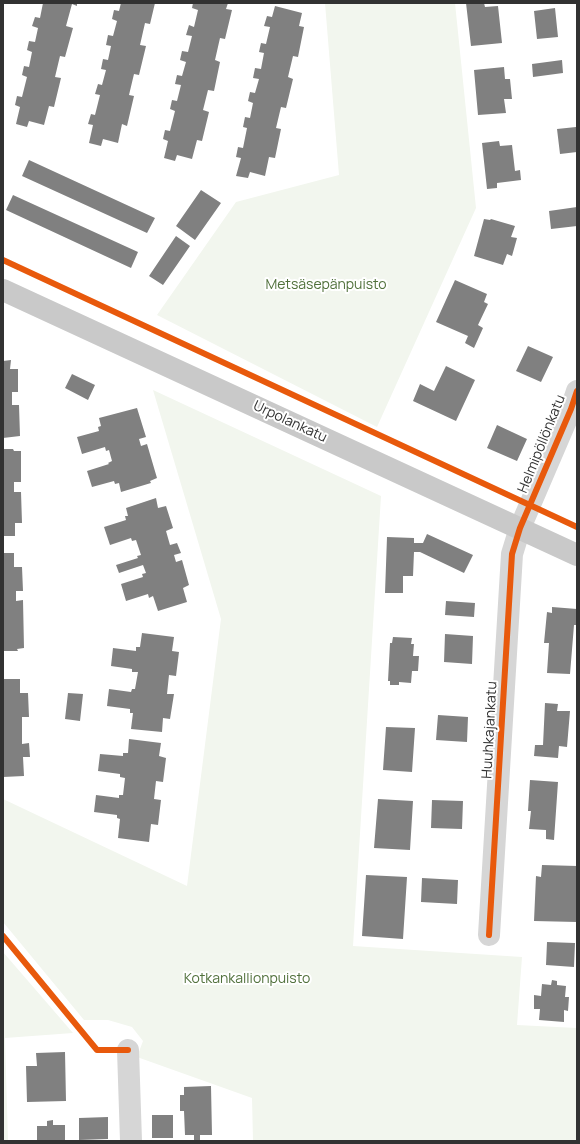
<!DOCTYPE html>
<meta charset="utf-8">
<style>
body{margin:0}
#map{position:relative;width:580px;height:1144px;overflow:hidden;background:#fff;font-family:Manrope,sans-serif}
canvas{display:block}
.frame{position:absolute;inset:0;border:4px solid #323232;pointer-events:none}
</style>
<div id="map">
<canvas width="580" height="1144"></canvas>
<div class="frame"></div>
</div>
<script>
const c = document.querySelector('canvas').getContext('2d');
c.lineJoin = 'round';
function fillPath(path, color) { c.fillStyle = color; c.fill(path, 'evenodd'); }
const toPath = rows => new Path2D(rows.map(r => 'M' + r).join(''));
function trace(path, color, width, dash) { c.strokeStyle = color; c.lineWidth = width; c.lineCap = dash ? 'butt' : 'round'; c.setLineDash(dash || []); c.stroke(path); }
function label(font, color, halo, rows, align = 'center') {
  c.font = font + ' Manrope,sans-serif'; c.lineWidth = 4; c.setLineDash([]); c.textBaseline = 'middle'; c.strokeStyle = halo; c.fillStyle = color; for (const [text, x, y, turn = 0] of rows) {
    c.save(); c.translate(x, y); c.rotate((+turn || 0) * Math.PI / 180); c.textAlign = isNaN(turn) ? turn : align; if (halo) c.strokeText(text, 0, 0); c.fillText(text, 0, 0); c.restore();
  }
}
const green = toPath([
 [325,3,455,3,476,208,377,427,157,315,236,202,339,175],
 [153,390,381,496,353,946,522,957,517,1025,577,1028,577,1141,253,1141,252,1098,137,1057,143,1041,132,1027,108,1020,84,1020,3,922,3,799,187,886,221,619],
 [3,952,73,1033,5,1038,8,1141,3,1141]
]);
const building = toPath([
 [43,3,77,3,77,6,72,4,66,26,73,28,65,57,60,56,55,77,61,78,54,107,49,106,44,125,29,121,27,127,16,124,20,107,15,105,17,96,22,97,27,77,22,75,24,66,29,67,32,52,27,50,29,41,35,42,38,28,32,26,35,17,40,18],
 [121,3,155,3,150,24,145,23,140,45,146,46,139,75,134,74,129,95,134,96,127,126,122,124,118,143,103,139,101,146,89,143,93,125,88,124,91,114,95,115,100,95,95,94,98,84,102,85,106,70,101,69,103,59,108,60,111,46,106,45,108,35,113,36,117,21,112,19,114,10,119,11],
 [193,3,228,3,226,9,232,10,225,39,220,38,215,60,220,62,214,91,208,90,203,110,209,112,202,141,197,140,192,159,177,155,175,161,164,158,168,141,163,139,165,130,170,131,175,111,170,109,172,100,177,101,181,85,175,84,177,75,182,76,186,62,180,60,182,51,188,52,192,36,186,35,189,25,194,27,198,10,192,8],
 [466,3,484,3,485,7,498,6,502,43,471,46],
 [275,6,302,13,299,26,304,27,298,57,293,56,288,77,293,79,286,108,281,107,276,128,281,129,275,158,269,157,265,176,250,172,248,178,236,176,241,158,236,157,238,147,243,148,247,128,243,127,245,117,250,118,253,103,248,101,250,92,255,93,259,79,253,78,255,68,261,69,264,53,259,52,261,43,266,44,270,27,264,26,267,16,272,17],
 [555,8,558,37,537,39,534,11],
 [562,60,563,73,533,77,532,64],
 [504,67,505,79,510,79,512,99,504,99,506,113,478,115,474,70],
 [576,127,577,152,560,154,557,129],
 [499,141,500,146,512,145,515,171,520,170,521,180,497,183,497,188,487,189,482,143],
 [29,160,155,218,147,233,22,176],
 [201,190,221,203,195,240,176,226],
 [13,195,138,252,131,268,6,210],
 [577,207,577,226,551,229,549,211],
 [484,219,490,220,491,219,515,226,511,237,517,238,512,256,507,254,503,265,474,256],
 [176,236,190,246,163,285,149,276],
 [455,280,487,294,484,302,488,304,478,325,483,328,474,348,465,343,468,336,436,322],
 [528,346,553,357,541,382,516,371],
 [11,360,10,369,18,369,18,392,12,392,12,405,19,405,20,436,3,438,3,361],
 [446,366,475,380,456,421,413,401,420,384,434,391],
 [72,374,95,385,88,400,65,388],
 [137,408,146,437,139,439,141,446,147,444,157,478,150,481,151,483,121,492,119,483,115,484,114,481,92,487,87,471,109,464,108,463,112,461,109,450,106,451,105,447,82,454,77,437,99,431,98,427,101,426,99,418],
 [497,425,527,439,517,461,487,448],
 [3,449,13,449,14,451,21,451,21,482,14,482,14,492,21,492,22,523,15,523,15,536,3,536],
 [156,498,158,508,166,506,173,528,166,531,170,545,177,543,181,553,174,555,176,562,182,560,189,585,183,588,187,602,158,611,153,596,149,598,148,594,126,601,121,584,143,577,142,574,146,573,143,565,119,573,116,565,138,558,137,556,141,555,136,540,132,541,131,538,110,545,104,527,126,520,125,516,128,516,126,508],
 [427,534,473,555,464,573,420,552,414,552,413,576,403,576,403,593,385,593,387,537,414,538,414,543,423,543],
 [3,553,14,553,14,567,22,567,23,591,16,591,16,601,23,600,24,648,17,649,18,651,3,651],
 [446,601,475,603,474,617,445,615],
 [552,607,577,609,577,625,574,625,570,674,547,673,549,643,544,643,547,612,552,613],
 [142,633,174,637,172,651,179,652,176,676,169,675,167,694,174,694,170,719,163,718,162,732,131,729,133,713,130,713,130,709,107,706,109,689,131,692,132,689,135,689,138,672,132,672,132,669,111,666,113,648,136,651,136,647,140,647],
 [445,634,473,636,472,664,444,662],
 [393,637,412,638,411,644,414,644,413,656,419,656,418,671,412,671,411,683,399,682,399,685,390,685,390,681,388,681,390,643,392,643],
 [3,679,20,679,20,693,28,693,29,717,22,717,22,744,29,743,30,757,23,757,24,776,3,777],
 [68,693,83,694,80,721,65,719],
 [545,703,558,704,557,711,570,711,567,747,559,746,558,758,534,756,535,745,543,745],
 [438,715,468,717,467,742,436,740],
 [386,727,415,728,412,772,383,770],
 [129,739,161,743,159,756,166,758,163,782,156,781,154,799,161,800,158,825,151,824,149,842,118,838,120,819,117,818,117,815,94,812,96,795,119,798,119,795,123,795,125,778,120,777,120,774,98,771,100,754,123,756,123,753,128,753],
 [530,780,558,782,554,840,546,839,546,830,529,829,531,811,528,811],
 [378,799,413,801,410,850,374,848],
 [432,800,463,801,462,829,431,828],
 [542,865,577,866,577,922,534,921,536,876,541,877],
 [366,875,407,877,403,939,362,936],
 [422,878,458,880,457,904,421,902],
 [547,942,575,943,574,967,546,965],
 [552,980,557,981,557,985,566,986,565,997,569,997,568,1011,564,1010,564,1022,539,1020,540,1009,534,1009,534,995,541,996,542,984,551,985],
 [65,1052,66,1101,27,1102,26,1066,37,1066,36,1053],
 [211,1086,212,1135,200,1135,200,1140,194,1140,194,1135,185,1135,184,1111,180,1111,180,1095,184,1095,184,1087],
 [152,1115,173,1115,173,1138,152,1138],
 [108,1117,108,1139,79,1140,79,1118],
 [53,1120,53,1125,65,1125,65,1141,37,1141,37,1126,47,1126,47,1121]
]);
const minor = toPath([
 [489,935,512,554,520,528,571,409,577,391],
 [128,1050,131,1141]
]);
const major = toPath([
 [3,290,577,555]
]);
const cycleway = toPath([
 [3,260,577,527],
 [489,935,512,554,520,528,571,409,577,391],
 [3,936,97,1050,128,1050]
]);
const parkNames = [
 ["Metsäsepänpuisto",326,285],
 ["Kotkankallionpuisto",247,979]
];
const streetNames = [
 ["Urpolankatu",290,422,25],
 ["Helmipöllönkatu",542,444,-68],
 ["Huuhkajankatu",490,730,-87]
];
fillPath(green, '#f2f6ee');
fillPath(building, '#808080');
trace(minor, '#d6d6d6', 22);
trace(major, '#c9c9c9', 22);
trace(cycleway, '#e8590c', 6);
label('14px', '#51713c', '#fff', parkNames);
label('14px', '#323232', '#fff', streetNames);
</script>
